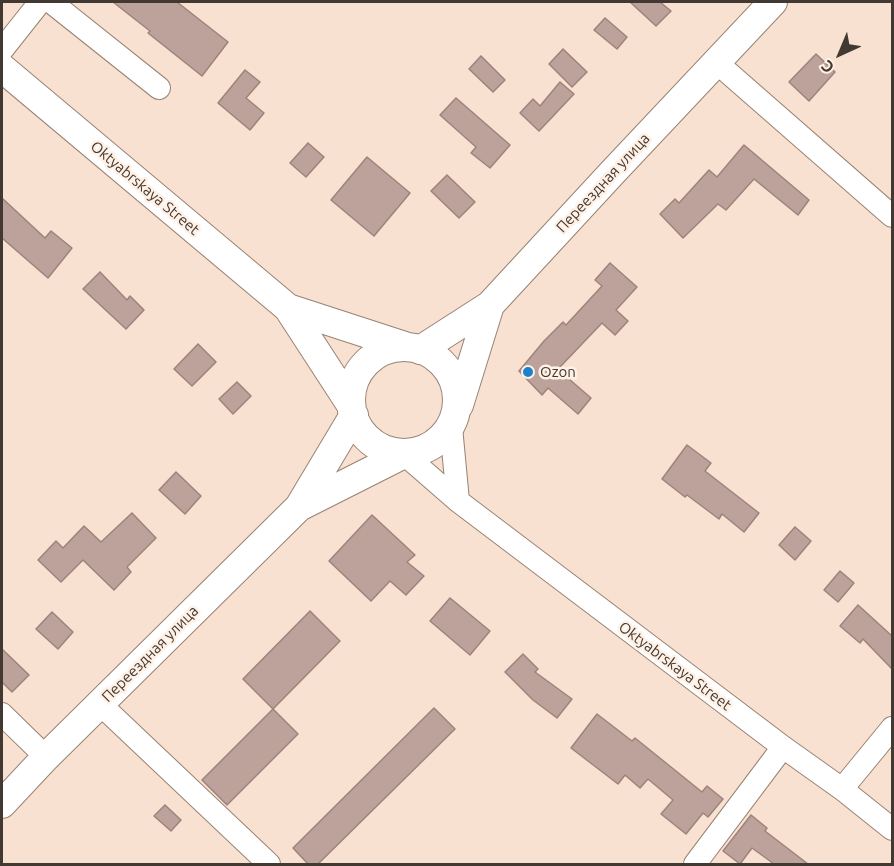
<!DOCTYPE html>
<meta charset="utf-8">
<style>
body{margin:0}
#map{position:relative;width:894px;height:866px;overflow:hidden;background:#f8e1d0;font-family:Ubuntu,sans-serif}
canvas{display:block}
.frame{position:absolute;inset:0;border:3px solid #423932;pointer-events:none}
.north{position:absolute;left:810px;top:24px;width:60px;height:60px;-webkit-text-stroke:4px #fff1e6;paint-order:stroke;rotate:224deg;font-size:16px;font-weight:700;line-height:24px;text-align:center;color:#423932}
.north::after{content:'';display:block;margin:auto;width:21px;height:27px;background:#423932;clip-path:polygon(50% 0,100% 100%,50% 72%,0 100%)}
</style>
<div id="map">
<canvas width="894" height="866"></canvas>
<div class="frame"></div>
<div class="north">С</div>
</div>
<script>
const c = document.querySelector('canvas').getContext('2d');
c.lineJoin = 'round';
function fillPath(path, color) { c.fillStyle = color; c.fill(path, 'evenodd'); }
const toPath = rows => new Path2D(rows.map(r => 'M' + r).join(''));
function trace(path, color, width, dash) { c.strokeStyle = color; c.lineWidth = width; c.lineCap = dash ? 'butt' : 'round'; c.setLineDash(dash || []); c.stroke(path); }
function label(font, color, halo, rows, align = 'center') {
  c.font = font + ' Ubuntu,sans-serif'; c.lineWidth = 5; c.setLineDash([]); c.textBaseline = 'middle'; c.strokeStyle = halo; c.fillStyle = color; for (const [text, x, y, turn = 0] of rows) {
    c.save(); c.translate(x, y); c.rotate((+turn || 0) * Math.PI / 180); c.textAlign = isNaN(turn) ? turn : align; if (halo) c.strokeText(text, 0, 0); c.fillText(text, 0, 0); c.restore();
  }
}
const building = toPath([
 [113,2,177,2,228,42,202,76,148,33,150,31,113,2],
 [630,2,660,2,671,11,656,26,630,2],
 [605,18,627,37,617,49,594,30,605,18],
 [563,49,587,72,572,87,549,64,563,49],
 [816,54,835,72,809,101,789,82,816,54],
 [481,56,505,80,493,92,469,69,481,56],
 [245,70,260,82,246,98,264,113,250,130,218,103,245,70],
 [560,82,574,94,539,131,520,113,533,99,540,106,560,82],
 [456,98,510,145,490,168,471,153,476,147,440,115,456,98],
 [308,143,324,157,306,177,290,163,308,143],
 [744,145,809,200,798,215,754,179,726,210,718,204,683,238,660,214,675,199,679,203,709,170,717,177,744,145],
 [367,157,410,193,374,236,331,200,367,157],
 [447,175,475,202,459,218,431,191,447,175],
 [2,198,45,238,51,231,72,248,48,278,2,238,2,198],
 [610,263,637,287,616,310,628,321,615,335,602,323,560,367,564,370,562,373,591,398,578,414,548,388,542,395,519,371,544,341,563,322,566,325,602,286,595,280,610,263],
 [100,272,127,300,130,296,144,310,126,329,83,289,100,272],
 [198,344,216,362,192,386,174,369,198,344],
 [237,382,251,396,233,414,219,399,237,382],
 [687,445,711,463,705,471,759,513,744,532,722,514,719,519,687,495,685,497,662,479,687,445],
 [176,472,201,496,185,514,159,490,176,472],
 [132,513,156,538,127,567,131,572,114,590,83,560,61,582,38,560,56,541,63,548,84,526,101,542,132,513],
 [372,515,415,555,407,562,424,576,406,595,390,581,371,601,329,561,372,515],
 [795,527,811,541,795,560,779,545,795,527],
 [840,571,854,583,838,602,824,590,840,571],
 [450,598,490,631,470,655,430,621,450,598],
 [858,605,892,636,892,669,863,639,860,643,840,626,858,605],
 [310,611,340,641,273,709,243,679,310,611],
 [52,612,73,632,58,649,36,629,52,612],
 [2,649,29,675,12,692,2,682,2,649],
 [523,654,538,669,535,672,572,699,557,718,533,700,505,672,523,654],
 [434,708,455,729,318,864,308,864,293,848,434,708],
 [273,709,298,734,227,805,202,780,273,709],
 [597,714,632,741,635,738,702,792,707,786,723,799,708,817,703,813,686,834,661,814,673,800,648,779,640,788,625,775,618,784,571,748,597,714],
 [165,805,181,820,171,831,154,816,165,805],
 [751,815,767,828,765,831,808,864,774,864,752,848,740,864,723,851,751,815]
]);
const minor = toPath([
 [51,2,159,88],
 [2,50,40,2],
 [716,62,892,216],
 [451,427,458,501],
 [404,454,458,501,783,747,842,789,892,829],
 [100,704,269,864],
 [2,714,46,757],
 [842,789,892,728],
 [695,864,783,747]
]);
const major = toPath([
 [2,68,288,308,351,405],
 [288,308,408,347],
 '351 400a53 53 0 1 1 106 0a53 53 0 1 1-106 0Z',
 [420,350,490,305,612,173,773,2],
 [459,405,490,305],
 [299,507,404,454],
 [2,804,46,757,299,507,354,415]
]);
const markers = [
 [528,372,6,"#1b81cc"]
];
const streetNames = [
 ["Переездная улица",603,183,-47],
 ["Oktyabrskaya Street",145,188,40],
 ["Переездная улица",150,654,-45],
 ["Oktyabrskaya Street",675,666,37]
];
const poiNames = [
 ["Ozon",540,372]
];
fillPath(building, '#bda19b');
trace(building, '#9e837d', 1.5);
trace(minor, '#988373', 24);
trace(major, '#988373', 30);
trace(minor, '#fff', 22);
trace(major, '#fff', 28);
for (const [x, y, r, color] of markers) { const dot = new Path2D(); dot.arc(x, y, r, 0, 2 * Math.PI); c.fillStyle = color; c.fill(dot); trace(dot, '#fff1e6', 2); }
label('15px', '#423932', '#fff1e6', streetNames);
label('15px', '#423932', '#fff1e6', poiNames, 'left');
</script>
